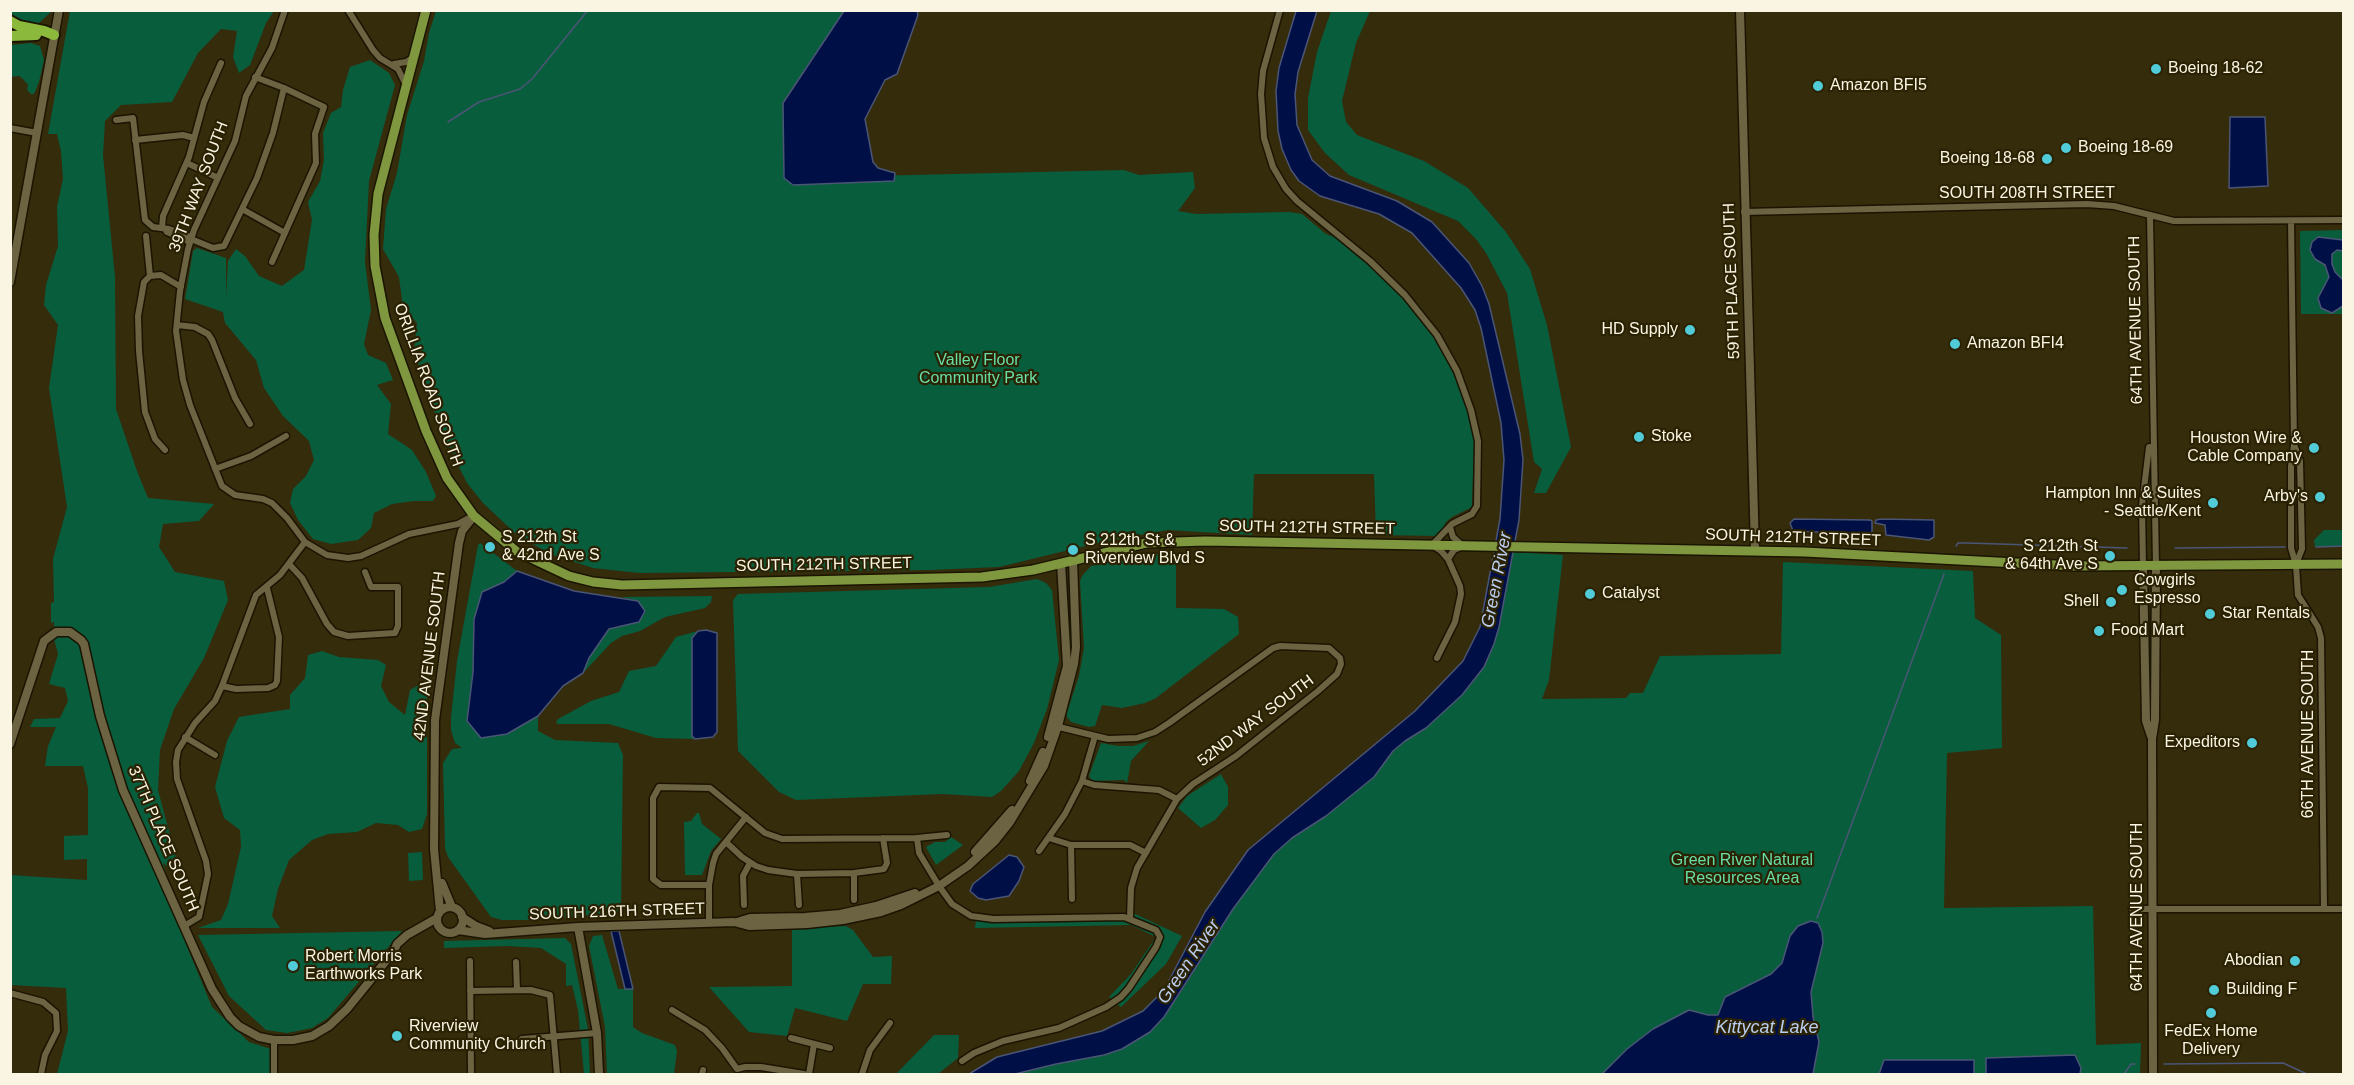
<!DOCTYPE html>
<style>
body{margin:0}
#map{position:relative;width:2354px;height:1085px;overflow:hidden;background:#352c0c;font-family:Helvetica,sans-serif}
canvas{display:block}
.frame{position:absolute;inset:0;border:12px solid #faf5e3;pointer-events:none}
</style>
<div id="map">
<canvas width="2354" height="1085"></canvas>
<div class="frame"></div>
</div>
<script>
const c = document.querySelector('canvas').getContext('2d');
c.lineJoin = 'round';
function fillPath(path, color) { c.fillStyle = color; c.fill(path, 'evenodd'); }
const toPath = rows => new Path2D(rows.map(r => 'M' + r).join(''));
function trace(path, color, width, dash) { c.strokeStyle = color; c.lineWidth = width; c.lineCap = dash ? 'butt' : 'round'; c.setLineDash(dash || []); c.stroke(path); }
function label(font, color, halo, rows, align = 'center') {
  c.font = font + ' Helvetica,sans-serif'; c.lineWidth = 4.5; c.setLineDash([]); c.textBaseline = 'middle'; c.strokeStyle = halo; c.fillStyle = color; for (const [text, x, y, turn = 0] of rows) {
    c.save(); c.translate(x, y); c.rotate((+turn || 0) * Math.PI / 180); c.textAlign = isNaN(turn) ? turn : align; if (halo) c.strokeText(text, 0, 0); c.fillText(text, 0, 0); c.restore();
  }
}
const green = toPath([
 [10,11,52,11,39,23,27,24,14,17],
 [70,11,274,11,266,23,250,65,239,73,233,57,237,31,221,29,198,53,172,102,121,105,105,121,103,155,115,277,116,409,137,471,148,498,214,504,199,521,163,524,159,547,175,572,224,581,228,600,204,658,174,709,160,750,158,790,176,858,175,872,163,863,186,944,212,1007,249,1042,271,1049,271,1074,57,1074,68,1031,66,988,11,985,10,875,87,880,87,859,64,860,64,836,88,835,88,788,83,766,45,766,48,746,56,727,30,727,34,719,60,718,68,701,65,688,49,684,58,654,54,639,54,622,51,623,51,603,54,602,53,559,67,507,49,388,58,325,44,305,46,285,58,246,57,207,63,179,61,151,57,134,48,134],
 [436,11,844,11,783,102,784,178,1124,170,1139,175,1193,172,1195,188,1178,211,1196,214,1289,212,1302,214,1326,234,1337,238,1383,275,1414,309,1442,349,1458,381,1472,424,1474,441,1472,507,1452,517,1446,522,1438,536,1376,535,1374,474,1254,474,1252,535,1168,530,1106,541,999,567,930,570,639,573,593,568,550,554,516,534,483,503,467,483,444,437,424,383,414,351,417,323,403,308,399,277,383,249,386,209,397,173,407,115,424,61,429,33],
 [1331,11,1370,11,1356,43,1342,101,1346,122,1357,135,1424,161,1468,188,1506,232,1530,269,1547,325,1571,447,1546,493,1534,493,1542,469,1534,462,1507,293,1486,253,1476,239,1458,221,1349,175,1325,153,1308,130,1308,98,1317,52],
 [31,43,40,46,44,60,39,82,34,94,31,94,27,90,28,85,23,79,19,76,10,77,11,45],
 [370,60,389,73,395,85,369,181,365,262,371,310,364,344,368,355,386,363,393,380,377,385,391,404,388,434,412,450,426,472,436,496,433,501,414,501,392,504,374,513,371,528,358,540,331,544,313,539,298,520,290,503,293,489,306,476,314,460,309,441,283,416,264,388,256,360,225,323,223,312,185,299,193,251,197,248,226,258,226,298,228,261,236,249,245,256,259,276,282,286,304,270,312,220,308,202,320,181,324,160,323,133,331,113,341,107,343,90,350,67],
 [2343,230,2343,314,2301,314,2300,231],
 [2324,530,2343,530,2343,547,2315,547,2314,540],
 [480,543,517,571,504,582,482,593,474,619,473,672,467,721,507,734,538,716,538,731,555,740,618,743,623,755,621,912,537,920,502,920,491,917,448,857,445,848,443,763,452,749,462,748,455,743,451,730,451,717,457,661,478,545],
 [1176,552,1176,608,1224,609,1238,617,1239,634,1156,698,1145,703,1122,708,1102,705,1095,726,1089,727,1071,722,1067,717,1067,712,1079,676,1084,648,1080,581,1082,576,1091,566,1117,559],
 [1513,552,1563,555,1549,680,1542,699,1626,698,1630,693,1643,693,1660,656,1781,654,1783,562,1973,571,1975,618,2001,635,2002,748,1947,753,1944,908,2093,906,2096,1045,2141,1043,2140,1074,1015,1074,1056,1064,1104,1055,1179,995,1233,909,1274,854,1292,838,1326,816,1374,777,1393,752,1405,741,1426,728,1470,686,1484,667,1494,644],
 [1037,579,1046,583,1052,590,1059,660,1047,709,1034,743,1019,771,1001,791,992,797,943,794,796,800,779,792,738,751,733,600,738,594,989,587],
 [712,596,711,602,705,608,665,617,640,631,622,636,611,643,583,673,589,658,609,629,623,625,638,601,621,597],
 [698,631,692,638,692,736,695,739,656,738,609,724,558,724,556,722,558,719,591,701,619,692,629,671,656,666,676,637],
 [322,651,339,657,378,660,386,665,381,686,389,702,405,715,410,690,427,680,427,814,422,829,409,832,398,825,376,823,357,832,328,834,312,840,289,860,278,889,272,916,280,928,198,928,221,920,228,904,241,847,240,830,224,818,215,787,227,741,239,717,290,709,290,695,305,678,308,655],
 [1149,741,1131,761,1127,783,1124,780,1092,781,1089,776,1101,743,1118,746,1133,746],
 [1221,774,1228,787,1228,805,1215,820,1201,828,1178,808,1187,796],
 [697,813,699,813,702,824,721,839,711,851,702,875,685,875,684,822,691,821],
 [951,837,963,845,936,865,926,847,935,842,945,842],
 [422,852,423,880,409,881,408,853],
 [1131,912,1182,936,1166,964,1121,1007,1109,997,1131,974,1156,937,1131,925,975,928,976,920,1130,917],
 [846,926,853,930,873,957,892,956,891,984,863,984,847,1021,795,1008,787,1036,749,1032,709,987,792,986,792,928],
 [402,931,328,1018,312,1028,287,1033,266,1030,229,996,198,935],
 [602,935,618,989,633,989,633,1027,642,1033,675,1045,677,1051,674,1074,607,1074,605,1027,589,946,593,936],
 [565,938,571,944,588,1029,590,1074,584,1074,578,1010,572,985,566,986,566,964,541,948,507,946,444,948,444,941],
 [934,1035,959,1035,958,1058,938,1074,896,1074]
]);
const water = toPath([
 [844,11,917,11,918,15,897,74,885,80,865,119,873,162,878,168,895,173,894,181,793,185,784,178,783,103,844,11],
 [1296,11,1317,11,1298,72,1295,94,1297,125,1312,160,1330,176,1397,201,1432,222,1469,263,1482,286,1489,304,1520,434,1523,460,1519,520,1499,627,1494,644,1484,667,1462,695,1426,728,1405,741,1393,751,1374,777,1326,816,1292,838,1274,854,1233,909,1164,1017,1150,1032,1122,1049,1104,1055,1056,1064,1015,1074,969,1074,997,1057,1102,1031,1143,1011,1164,990,1205,912,1248,850,1415,711,1463,661,1480,627,1500,519,1504,460,1501,423,1481,328,1475,310,1461,288,1412,233,1379,214,1320,196,1299,181,1291,170,1282,149,1278,131,1276,91,1279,68,1296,11],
 [2230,117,2265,117,2268,186,2229,188,2230,117],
 [2318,237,2343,240,2343,251,2337,250,2332,254,2332,264,2335,272,2343,280,2343,306,2332,313,2321,308,2318,298,2329,277,2325,265,2315,259,2310,250,2312,242,2318,237],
 [1794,519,1870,520,1872,521,1872,532,1868,534,1793,531,1790,523,1794,519],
 [1881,519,1934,520,1934,537,1929,540,1886,535,1885,525,1875,523,1876,520,1881,519],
 [517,571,574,591,638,601,645,611,639,622,609,629,589,658,583,673,563,686,538,716,507,734,481,738,467,721,473,672,474,619,482,592,504,582,517,571],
 [706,630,717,633,717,732,713,737,695,739,692,736,692,638,698,631,706,630],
 [1009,855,1017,857,1024,867,1019,881,1009,896,986,900,978,898,970,891,973,884,1009,855],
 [1811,921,1818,923,1822,932,1823,943,1811,992,1813,1017,1819,1042,1813,1074,1602,1074,1627,1049,1653,1029,1689,1010,1708,1015,1718,1015,1725,997,1771,974,1782,963,1790,936,1798,926,1811,921],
 [611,931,619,931,633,989,625,989,611,931],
 [2075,1055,2081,1068,2080,1074,1986,1074,1986,1058,2075,1055],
 [1884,1060,1974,1060,1974,1074,1879,1074,1884,1060]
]);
const stream = toPath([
 [448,122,479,102,520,89,532,79,588,10],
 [1956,546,1958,543,1967,543,2127,548],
 [2316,547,2344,546],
 [2175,548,2285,547],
 [1817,918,1944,574],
 [2164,1064,2283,1063,2307,1074],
 [2124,1074,2131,1064,2135,1064]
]);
const street = toPath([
 [285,10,272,48,246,96,235,141,194,230,188,249,180,291,176,331,183,380,190,405,222,486,235,495,263,499,272,503,287,518,305,542,327,555,348,558,361,556,409,534,458,524,471,517],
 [348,10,373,50,380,58,398,69,405,83],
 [1280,10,1263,71,1261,94,1264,138,1273,167,1286,189,1297,201,1370,261,1405,295,1437,335,1457,371,1471,410,1478,441,1477,506,1472,514,1452,524,1432,545,1441,551,1448,559,1460,586,1461,594,1455,622,1437,658],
 [394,64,406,62,414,57],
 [255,77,284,88,324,107,315,134,316,163,272,262],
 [116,120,133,118,145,220,153,227,169,229,191,237],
 [10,128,37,133],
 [135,140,183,135,194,138],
 [187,163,218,178],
 [242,209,285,233],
 [1744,212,2087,204,2114,206,2174,221,2344,220],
 [2150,216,2156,566],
 [2291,221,2294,445,2291,466,2291,548,2296,565,2298,595,2318,627,2321,638,2324,909],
 [162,228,163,216,189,157,204,102,221,63],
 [165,229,167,232,190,242],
 [146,236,150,276],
 [191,239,213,248,224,246,257,178,273,133,284,88],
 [177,325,195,327,208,334,212,340,235,398,250,424],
 [2295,447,2300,461,2302,549,2296,564],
 [165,450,155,439,145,412,139,351,138,316,144,282,150,276,161,275,181,287],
 [215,469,251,456,286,436],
 [1448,559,1454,550,1463,546,1453,537,1450,527],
 [289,564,302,578,327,624,334,632,348,636,395,633,398,626,398,587,371,587,365,572],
 [2143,566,2142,505,2149,447],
 [222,686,236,689,268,688,275,685,277,681,279,637,267,588],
 [1055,726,1108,739,1137,738,1155,732,1169,723,1273,648,1280,646,1329,648,1340,658,1341,664,1337,674,1318,691,1236,756,1193,784,1177,799,1137,868,1131,888,1130,918],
 [185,737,215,755],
 [1082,781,1094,785,1159,790,1177,799],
 [917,838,919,853,939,886,952,904,971,916,993,919,1124,917,1156,930,1160,937,1156,947,1129,988,1121,997,1106,1007,1059,1028,1003,1041,974,1053,962,1061],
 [1049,838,1071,845,1130,845,1146,853],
 [726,842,742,857,756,866,768,870,797,874,854,873,884,869,887,863,883,838],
 [1071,845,1072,899],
 [1039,851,1065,814,1082,781,1095,736],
 [854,873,854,900],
 [797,874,799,905],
 [709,885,661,885,653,879,653,798,659,787,710,788,765,833,782,839,917,838,947,835],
 [744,905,743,876,750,863],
 [2132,909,2344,909],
 [709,923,709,885,713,863,716,854,746,817],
 [184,926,199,917,208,874,206,861,177,779,176,762,178,750,195,723,215,701,222,686,256,595,280,575,305,542],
 [470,961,471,1074],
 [516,962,517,990],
 [470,991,531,990,550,995,557,1074],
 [10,993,43,1002,56,1013,57,1031,45,1055,41,1074],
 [672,1010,705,1030,722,1048,737,1069,745,1067,761,1067,804,1074],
 [791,1038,830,1048],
 [522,1039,597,1033],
 [274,1040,274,1074],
 [702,1074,703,1070],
 [809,1074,814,1044],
 [862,1074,870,1050,890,1023]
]);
const secondary = toPath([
 [1740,10,1755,550],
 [10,282,59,10],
 [2143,566,2146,721,2151,736],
 [1048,737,1067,666,1061,563],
 [10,744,44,641,56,632,70,632,81,640,84,644,100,716,123,790,212,989,230,1017,239,1026,259,1037,274,1040,293,1040,312,1036,329,1026,347,1009,394,951,397,944,407,935,437,918],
 [1030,781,1043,752],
 [975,852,1012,810],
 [442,883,452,907],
 '437 920a13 13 0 1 1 26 0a13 13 0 1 1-26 0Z',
 [440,911,434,849,435,720,459,543,462,531,474,516],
 [462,917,476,926,489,931],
 [737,922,750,918,805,917,840,914,876,906,915,893],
 [578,927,597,1033,599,1074],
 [458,930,485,934,578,927,734,922,749,926,807,924,843,920,881,912,901,905,939,886,968,866,995,841,1010,822,1044,766,1058,726,1074,664,1076,647,1073,560],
 [2153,1074,2152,739,2155,720,2156,566]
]);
const primary = toPath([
 [426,10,378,194,374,235,375,266,385,318,426,431,447,478,474,516,516,551,569,576,593,582,622,585,982,577,1033,570,1146,543,1205,541,1805,552,2074,566,2344,564]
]);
const highway = toPath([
 [10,21,19,26,44,31,54,35],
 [10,36,36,35]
]);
const markers = [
 [2156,69,6,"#52cbd8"],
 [1818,86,6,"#52cbd8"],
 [2066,148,6,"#52cbd8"],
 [2047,159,6,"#52cbd8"],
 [1690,330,6,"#52cbd8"],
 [1955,344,6,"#52cbd8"],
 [1639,437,6,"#52cbd8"],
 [2314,448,6,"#52cbd8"],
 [2320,497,6,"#52cbd8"],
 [2213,503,6,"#52cbd8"],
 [490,547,6,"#52cbd8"],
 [1073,550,6,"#52cbd8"],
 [2110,556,6,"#52cbd8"],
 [2122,590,6,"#52cbd8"],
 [1590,594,6,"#52cbd8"],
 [2111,602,6,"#52cbd8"],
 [2210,614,6,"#52cbd8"],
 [2099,631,6,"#52cbd8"],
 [2252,743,6,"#52cbd8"],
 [2295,961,6,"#52cbd8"],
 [293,966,6,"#52cbd8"],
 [2214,990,6,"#52cbd8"],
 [2211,1013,6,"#52cbd8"],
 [397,1036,6,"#52cbd8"]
];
const poiNames = [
 ["Boeing 18-62",2168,69],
 ["Amazon BFI5",1830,86],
 ["Boeing 18-69",2078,148],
 ["Boeing 18-68",2035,159,"right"],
 ["HD Supply",1678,330,"right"],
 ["Amazon BFI4",1967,344],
 ["Stoke",1651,437],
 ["Houston Wire &",2302,439,"right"],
 ["Cable Company",2302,457,"right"],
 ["Hampton Inn & Suites",2201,494,"right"],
 ["- Seattle/Kent",2201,512,"right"],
 ["Arby's",2308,497,"right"],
 ["S 212th St",502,538],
 ["& 42nd Ave S",502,556],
 ["S 212th St &",1085,541],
 ["Riverview Blvd S",1085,559],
 ["S 212th St",2098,547,"right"],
 ["& 64th Ave S",2098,565,"right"],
 ["Cowgirls",2134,581],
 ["Espresso",2134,599],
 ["Catalyst",1602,594],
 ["Shell",2099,602,"right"],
 ["Star Rentals",2222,614],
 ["Food Mart",2111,631],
 ["Expeditors",2240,743,"right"],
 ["Robert Morris",305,957],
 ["Earthworks Park",305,975],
 ["Abodian",2283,961,"right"],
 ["Building F",2226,990],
 ["Riverview",409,1027],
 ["Community Church",409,1045],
 ["FedEx Home",2211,1032,"center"],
 ["Delivery",2211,1050,"center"]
];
const streetNames = [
 ["39TH WAY SOUTH",199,187,-69],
 ["SOUTH 208TH STREET",2027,194],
 ["59TH PLACE SOUTH",1732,281,-92],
 ["64TH AVENUE SOUTH",2136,320,-91],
 ["ORILLIA ROAD SOUTH",428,385,70],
 ["SOUTH 212TH STREET",1307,528,1],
 ["SOUTH 212TH STREET",1793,538,2],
 ["SOUTH 212TH STREET",824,565,-1],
 ["42ND AVENUE SOUTH",430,656,-83],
 ["52ND WAY SOUTH",1256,721,-37],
 ["66TH AVENUE SOUTH",2309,734,-90],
 ["37TH PLACE SOUTH",163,839,67],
 ["64TH AVENUE SOUTH",2138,907,-90],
 ["SOUTH 216TH STREET",617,912,-2]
];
const parkNames = [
 ["Valley Floor",978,361],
 ["Community Park",978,379],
 ["Green River Natural",1742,861],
 ["Resources Area",1742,879]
];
const waterNames = [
 ["Green River",1497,580,-79],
 ["Green River",1189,962,-56],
 ["Kittycat Lake",1767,1028]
];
fillPath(green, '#085d3d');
fillPath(water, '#001046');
trace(water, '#4b5575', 1.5);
trace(stream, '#4b5575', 1.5);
trace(street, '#1b1400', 9);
trace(secondary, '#1b1400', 11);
trace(primary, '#1b1400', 12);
trace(highway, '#1b1400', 14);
trace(street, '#6c6343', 6);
trace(secondary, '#6c6343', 8);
trace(primary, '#7f973f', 9);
trace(highway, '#8bb93c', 10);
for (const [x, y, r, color] of markers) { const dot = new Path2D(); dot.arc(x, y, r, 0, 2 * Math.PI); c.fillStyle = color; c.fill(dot); trace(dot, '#2b2203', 2); }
label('16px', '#faf5e3', '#2b2203', poiNames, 'left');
label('16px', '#faf5e3', '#2b2203', streetNames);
label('16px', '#68dfa7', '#2b2203', parkNames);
label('italic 18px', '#b8cdf0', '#2b2203', waterNames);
</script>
